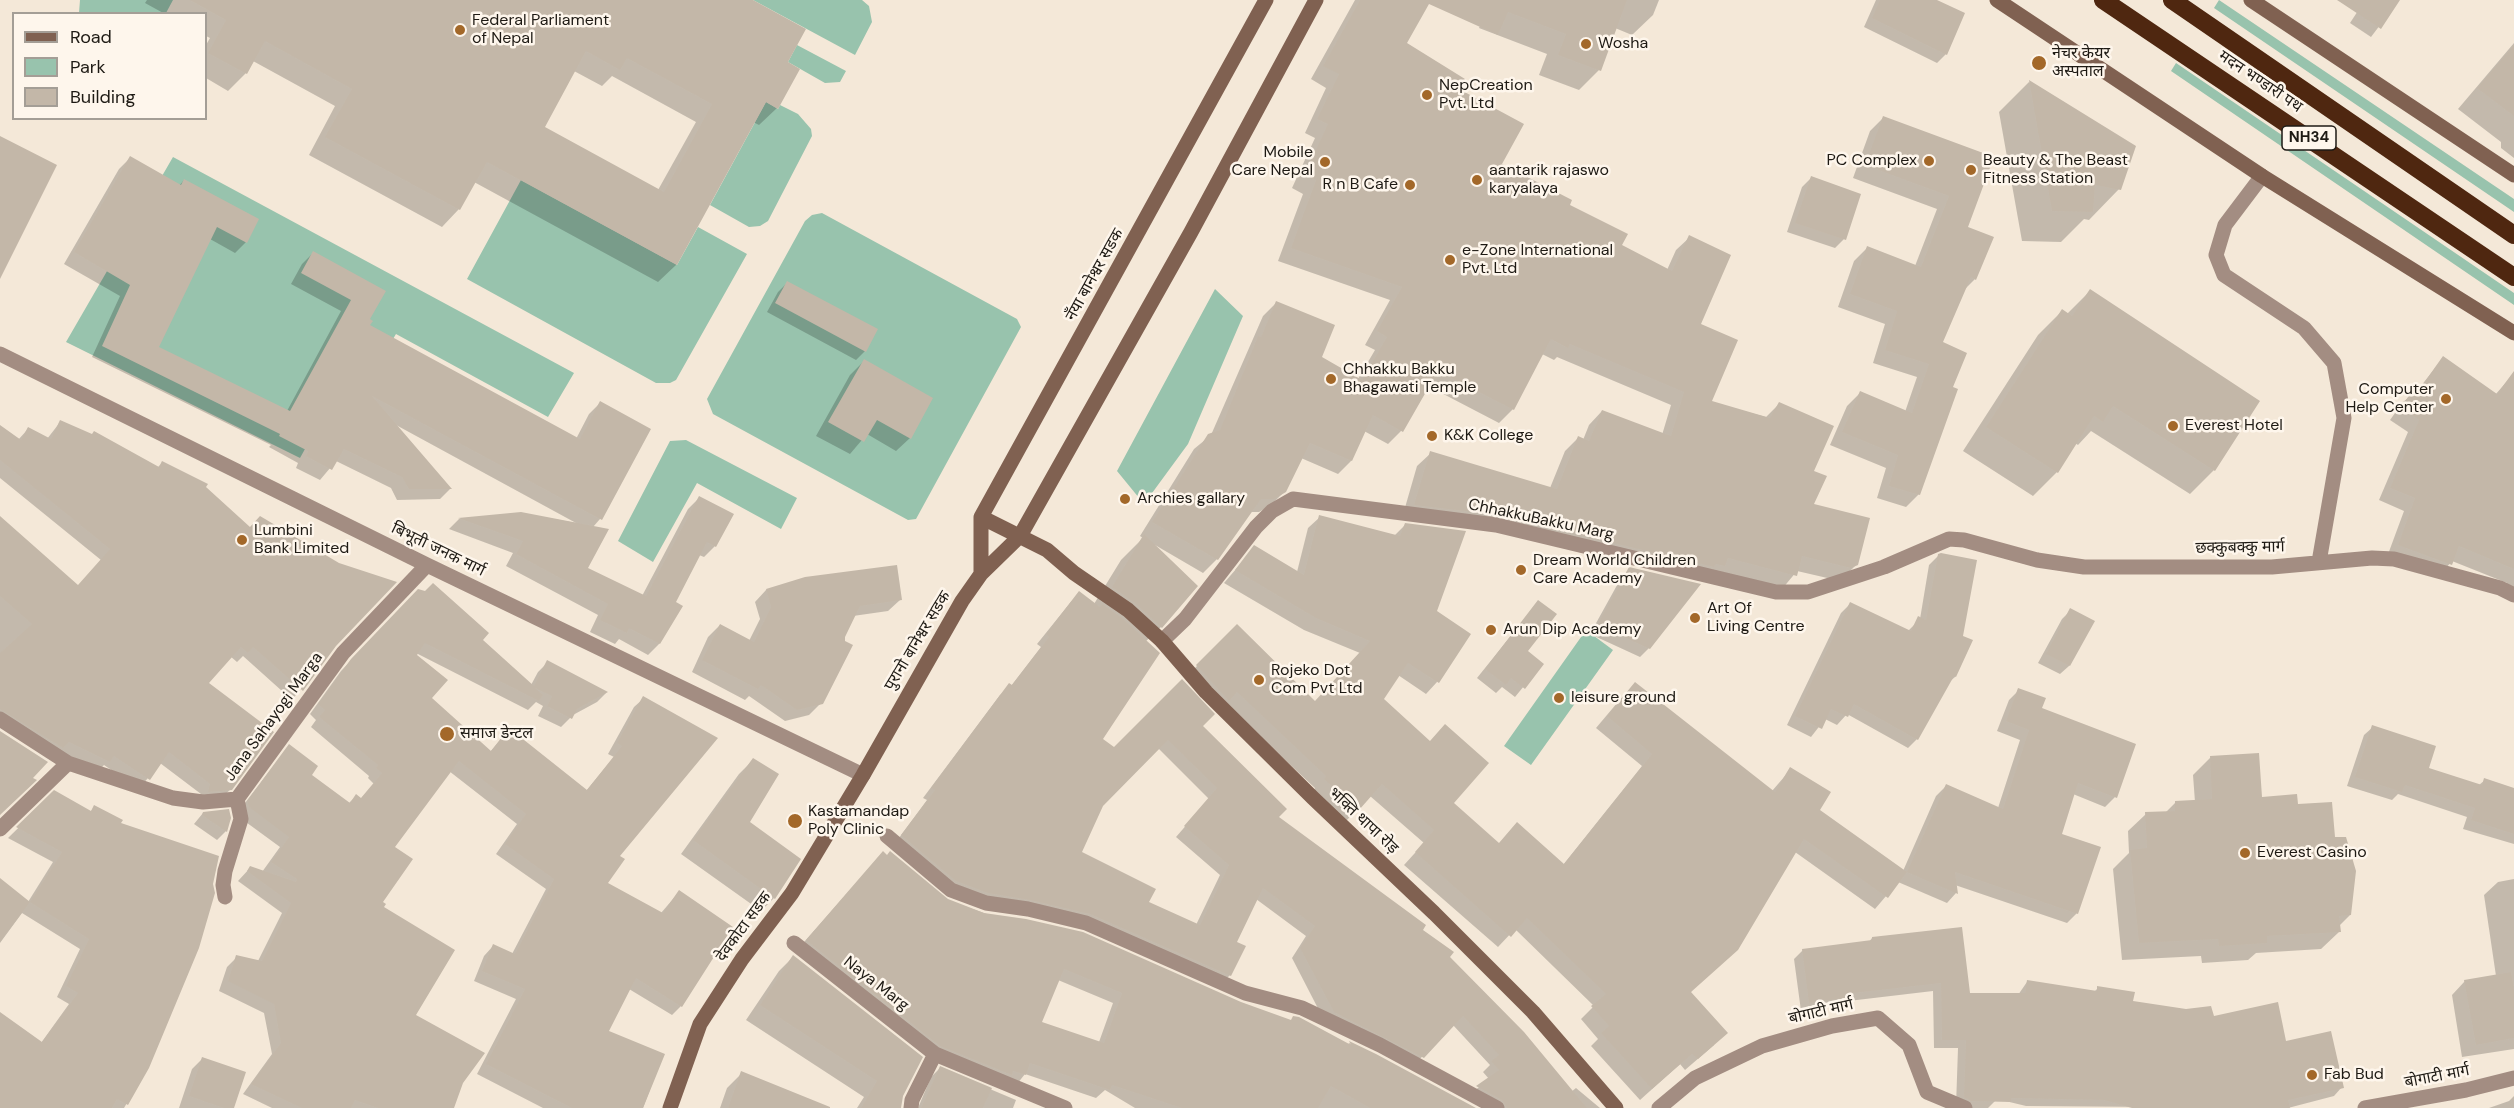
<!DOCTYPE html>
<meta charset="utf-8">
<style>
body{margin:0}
#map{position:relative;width:2514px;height:1108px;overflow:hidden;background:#f4e8d8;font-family:"DM Sans",sans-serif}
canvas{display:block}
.legend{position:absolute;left:12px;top:12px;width:195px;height:108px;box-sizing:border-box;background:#fef6ec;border:2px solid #a49e96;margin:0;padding:8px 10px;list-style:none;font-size:18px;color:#1e1a14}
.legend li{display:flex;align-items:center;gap:12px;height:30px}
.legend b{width:30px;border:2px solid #a49e96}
</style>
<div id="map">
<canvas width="2514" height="1108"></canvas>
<ul class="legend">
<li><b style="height:8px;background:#806151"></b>Road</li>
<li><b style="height:16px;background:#98c3ad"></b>Park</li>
<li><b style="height:16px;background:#c3b7a8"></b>Building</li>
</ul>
</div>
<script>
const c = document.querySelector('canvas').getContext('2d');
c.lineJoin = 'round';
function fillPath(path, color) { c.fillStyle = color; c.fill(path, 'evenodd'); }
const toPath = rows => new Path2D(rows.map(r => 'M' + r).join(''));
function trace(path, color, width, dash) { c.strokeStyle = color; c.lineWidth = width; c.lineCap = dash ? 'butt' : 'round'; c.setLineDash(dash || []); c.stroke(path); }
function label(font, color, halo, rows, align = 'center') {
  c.font = font + ' "DM Sans","Noto Sans Devanagari",sans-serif'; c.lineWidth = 5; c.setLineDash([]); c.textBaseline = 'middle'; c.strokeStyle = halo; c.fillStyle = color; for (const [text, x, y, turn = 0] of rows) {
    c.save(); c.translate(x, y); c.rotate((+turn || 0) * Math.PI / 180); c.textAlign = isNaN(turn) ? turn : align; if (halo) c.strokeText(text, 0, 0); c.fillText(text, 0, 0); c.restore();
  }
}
const green = toPath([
 [80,0,173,0,166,13,79,13],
 [753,0,862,0,869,6,872,22,855,55],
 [2219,0,2514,199,2514,212,2214,8],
 [797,45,846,71,840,82,825,83,788,62],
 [2176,63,2514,293,2514,305,2171,71],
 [766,102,778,109,780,105,798,114,811,129,812,136,768,221,760,226,749,227,710,205],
 [173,157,574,373,548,417,396,334,353,406,334,397,300,458,66,342],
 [521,180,677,265,698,227,747,254,676,380,670,383,656,383,467,279],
 [822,213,1017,319,1021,327,916,519,908,520,713,414,707,399,805,221,812,215],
 [1215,289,1243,316,1188,444,1144,504,1117,471],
 [686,440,797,498,781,529,697,483,653,562,618,541,670,441],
 [1586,630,1613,650,1531,765,1504,746]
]);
const shadow = toPath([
 [147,0,750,0,786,63,777,108,759,125,753,122,676,265,658,282,474,182,459,209,442,227,309,155,335,106,253,61,246,73,228,91,206,78,206,45,210,38,206,36,206,14,165,14,145,3],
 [574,71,602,86,612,76,696,122,658,190,543,128],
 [1355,0,1402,0,1405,44,1457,90,1500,165,1568,206,1620,246,1667,270,1676,250,1690,237,1710,402,1766,417,1779,404,1812,471,1812,505,1857,564,1843,578,1836,580,1797,571,1782,589,1465,518,1402,518,1417,466,1431,453,1550,488,1565,451,1578,438,1583,440,1589,425,1602,411,1662,435,1671,405,1557,357,1554,360,1542,354,1513,409,1499,423,1428,386,1401,431,1388,444,1364,431,1351,461,1338,474,1301,458,1285,491,1271,505,1259,512,1250,512,1217,559,1203,573,1155,545,1161,627,1145,642,1101,739,1114,750,1201,726,1277,817,1421,930,1571,1092,1576,1088,1600,1108,1491,1108,1468,1096,1489,1079,1483,1072,1490,1065,1453,1025,1413,1066,1325,1022,1292,958,1306,936,1256,899,1235,942,1230,975,1220,985,1080,923,978,903,893,846,927,800,923,798,1000,695,1011,686,1041,647,1037,644,1070,603,1079,593,1094,604,1121,560,1143,538,1140,536,1194,449,1211,435,1263,316,1276,303,1321,357,1358,379,1375,350,1365,345,1390,300,1278,261,1303,194,1292,188,1315,138,1305,133,1326,88,1311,79],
 [1158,748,1209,799,1176,837,1220,875,1196,925,1147,903,1080,852,1102,805],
 [1492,0,1659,0,1653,15,1632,35,1615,28,1599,70,1579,90,1539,75,1547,54,1479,28],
 [1876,0,1934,0,1946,54,1937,63,1864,27],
 [2365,0,2399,0,2371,37,2350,23],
 [2514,43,2514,158,2501,148,2501,142,2458,109],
 [2029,82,2134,147,2119,189,2089,220,2084,219,2061,242,2022,241,1999,112],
 [1883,118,1992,158,1967,228,1975,279,1963,291,1941,343,1951,388,1919,494,1906,507,1877,498,1886,468,1830,445,1847,406,1860,393,1905,412,1917,377,1873,363,1885,324,1838,307,1854,261,1867,248,1915,266,1937,209,1853,178,1870,131],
 [130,158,179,186,184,180,246,242,235,253,210,239,157,347,287,411,341,311,291,284,302,264,313,253,368,320,368,326,576,439,589,414,600,403,649,430,600,519,593,527,586,569,642,596,688,509,700,497,715,546,704,557,699,555,674,602,659,644,648,655,619,639,615,644,590,632,598,615,506,566,513,553,449,529,459,519,521,513,576,523,396,425,450,489,440,499,397,500,391,488,336,461,320,480,296,468,298,463,269,447,271,445,92,357,120,296,64,264,119,169],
 [1811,178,1844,239,1835,248,1787,232,1802,187],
 [787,283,865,351,856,360,767,312,778,292],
 [2090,291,2214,470,2190,494,2091,431,2078,445,2075,443,2057,472,2033,496,1963,451,2038,335,2062,311,2067,314],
 [2443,358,2495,395,2510,378,2514,381,2514,597,2502,589,2507,583,2452,561,2439,576,2387,557,2404,511,2379,500,2408,432,2390,420,2403,402,2417,391],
 [864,361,910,438,896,451,867,434,850,454,816,436,850,375],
 [61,421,157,468,163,462,205,487,335,645,292,700,243,656,237,662,230,656,207,683,231,789,220,799,199,801,201,794,160,763,139,789,104,765,98,771,0,724,0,518,78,587,101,560,0,478,0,427,18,440,28,429,47,439],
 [1320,517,1394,536,1405,525,1436,611,1437,682,1426,694,1398,675,1382,699,1452,803,1498,844,1563,865,1642,766,1596,728,1623,696,1772,791,1791,769,1818,810,1903,871,1936,796,1946,786,1998,808,2020,740,1997,731,2009,700,2019,690,2040,709,2115,797,2105,807,2073,794,2060,835,2077,913,2067,923,1955,885,1956,893,1947,903,1898,882,1875,909,1795,852,1690,993,1714,1045,1685,1070,1680,1064,1640,1100,1591,1046,1598,1039,1581,1019,1594,1006,1515,929,1498,947,1404,865,1424,843,1370,796,1346,821,1313,792,1315,788,1224,703,1185,678,1237,626,1315,702,1360,653,1304,630,1224,583,1255,547,1297,572,1308,528],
 [1938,556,1961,637,1971,641,1955,677,1948,683,1917,739,1908,748,1847,714,1837,725,1825,719,1811,737,1787,725,1841,613,1850,604,1908,631,1920,619,1929,565],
 [1630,569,1649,648,1640,657,1590,634,1621,578],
 [805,579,900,600,888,611,853,616,843,637,821,703,809,715,785,721,749,696,745,700,692,672,708,637,720,625,749,641,760,619,755,602,766,590],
 [418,590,481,640,531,685,538,672,548,662,606,693,597,702,573,715,561,727,538,716,543,706,536,702,528,710,416,653,430,698,490,752,509,730,586,791,614,757,608,754,634,707,644,698,618,856,606,884,661,913,679,892,681,1006,672,1015,629,989,606,1032,663,1055,643,1108,543,1108,477,1074,516,999,474,981,484,956,493,946,512,954,546,889,496,854,517,824,449,771,393,848,381,903,414,1015,462,1082,452,1108,272,1108,243,1094,272,1054,264,1013,219,991,227,967,237,957,258,961,282,913,238,881,250,868,262,872,280,847,239,817,238,812,289,746,309,776,348,804,356,796,360,800,374,784,368,778,369,776,311,727,316,720,310,714,341,671],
 [1538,602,1526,652,1542,664,1515,697,1502,687,1496,693,1477,678],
 [2071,610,2069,666,2060,674,2038,663,2062,619],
 [2373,727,2427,769,2479,785,2485,780,2514,790,2514,844,2463,829,2467,817,2398,794,2392,800,2347,786,2364,735],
 [2211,757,2260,798,2296,805,2333,839,2350,915,2339,926,2339,932,2321,949,2256,953,2248,960,2202,963,2201,956,2122,960,2113,869,2129,853,2128,831,2146,814,2165,813,2175,803,2195,802,2193,775],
 [753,760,748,823,774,898,761,911,681,854,739,774],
 [55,792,90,812,95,807,119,824,148,1067,124,1108,0,1108,0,1014,41,1043,69,1004,57,997,80,949,22,913,0,943,0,880,28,902,53,862,8,838],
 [203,813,229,818,226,831,217,840,194,824],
 [874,863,947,900,1240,1003,1348,1045,1349,1043,1473,1108,1135,1108,1105,1090,1096,1098,1025,1074,1013,1089,930,1055,797,950],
 [1058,980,1113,1003,1099,1042,1040,1023],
 [2514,879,2514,1049,2462,1057,2452,995,2465,981,2496,976,2484,895,2498,882],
 [1872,938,1969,995,2018,995,2027,982,2094,992,2098,988,2132,1002,2212,1018,2285,1043,2342,1087,2334,1096,2288,1108,2026,1106,1997,1099,1988,1108,1961,1108,1956,1106,1958,1048,1934,1048,1933,991,1840,1002,1835,1006,1801,1011,1794,959,1803,950,1869,942],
 [793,957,896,1108,857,1108,864,1097,746,1020,779,971],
 [202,1059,232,1108,179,1108,192,1069],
 [940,1068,1016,1100,1013,1108,918,1108,931,1077],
 [742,1073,829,1108,720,1108,727,1088],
 [2514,1096,2514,1108,2489,1108,2509,1101]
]);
const building = toPath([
 [190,0,753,0,806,29,788,62,800,69,778,109,766,102,677,265,487,162,460,210,325,137,352,89,265,41,247,74,208,53,226,20],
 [586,51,620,70,627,58,712,104,664,192,545,127],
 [1360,0,1627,0,1601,71,1558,55,1566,34,1508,12,1498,35,1429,4,1407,43,1465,79,1459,89,1524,124,1502,164,1572,200,1570,205,1628,234,1622,245,1672,271,1689,235,1731,255,1701,324,1738,340,1712,401,1770,418,1779,402,1834,426,1814,471,1827,476,1814,504,1870,518,1858,565,1851,568,1802,556,1797,576,1728,558,1725,566,1716,564,1714,567,1588,537,1476,504,1473,512,1414,505,1430,451,1557,489,1578,436,1589,441,1602,410,1671,436,1684,392,1570,344,1568,348,1551,339,1514,410,1438,371,1403,432,1373,415,1352,461,1310,443,1286,492,1274,499,1261,499,1218,560,1152,522,1208,434,1220,430,1258,336,1261,337,1276,301,1335,325,1322,357,1362,380,1387,337,1377,331,1402,287,1291,248,1316,180,1304,175,1328,124,1317,119,1339,74,1323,66],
 [1880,0,1937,0,1965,13,1947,55,1872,18],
 [2337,0,2400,0,2381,29],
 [2514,45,2514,116,2477,88],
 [2029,80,2136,146,2121,190,2095,185,2093,212,2052,211],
 [1883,116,1994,157,1968,227,1994,237,1976,280,1971,277,1943,342,1967,353,1953,387,1958,389,1920,495,1889,486,1898,455,1842,432,1860,391,1912,413,1929,364,1885,350,1897,311,1850,294,1867,246,1921,267,1949,196,1865,165],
 [0,136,57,165,0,279],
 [130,156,181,185,184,179,259,219,247,243,217,227,159,347,290,411,351,300,301,273,313,251,386,291,370,319,373,321,370,325,580,439,600,401,651,429,602,520,372,396,452,489,409,489,402,477,344,449,332,470,306,456,308,451,279,436,280,434,102,346,130,285,74,252],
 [1811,176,1861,194,1846,240,1795,223],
 [787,281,878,329,866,352,775,303],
 [2090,289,2260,401,2215,471,2113,406,2103,422,2094,416,2058,473,1986,427,2062,309,2072,316],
 [2443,356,2497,394,2514,371,2514,569,2459,546,2452,565,2398,545,2415,498,2390,488,2419,420,2401,407,2415,387,2419,390],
 [864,359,933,398,911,439,877,420,864,442,828,422],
 [60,420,92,434,94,431,159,467,162,461,208,484,206,487,250,527,260,516,339,563,397,582,336,646,303,691,253,647,248,653,241,647,209,683,274,732,232,790,208,792,210,784,169,752,150,780,114,756,110,762,69,742,63,748,0,709,0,653,32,624,0,596,0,516,78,585,110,549,0,460,0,425,21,440,28,427,51,439],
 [699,496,734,514,716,547,707,542,676,602,683,606,660,644,629,628,627,633,600,620,608,604,516,554,523,541,458,518,521,512,609,529,588,568,646,596],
 [1319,515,1400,536,1405,523,1466,531,1437,611,1471,634,1439,683,1408,663,1384,699,1430,741,1445,724,1489,763,1454,803,1499,843,1517,822,1564,864,1652,754,1607,716,1635,682,1775,792,1790,767,1831,792,1820,810,1907,872,1888,898,1804,839,1738,950,1691,992,1728,1033,1698,1059,1692,1054,1652,1089,1601,1033,1609,1026,1591,1006,1606,994,1527,918,1511,937,1415,852,1434,830,1382,784,1359,810,1324,779,1326,776,1237,692,1229,701,1196,665,1237,624,1315,701,1370,641,1316,618,1235,570,1254,545,1304,575],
 [1144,534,1198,586,1162,628,1135,603,1112,587],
 [1941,553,1977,560,1963,636,1973,640,1956,677,1954,676,1918,740,1854,704,1848,717,1831,709,1822,729,1795,716,1850,602,1911,631,1918,616,1926,620,1938,554],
 [897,565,902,600,860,606,845,637,845,641,853,645,823,704,797,710,761,685,758,689,702,660,720,624,754,642,771,607,766,589,805,577],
 [1629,567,1701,584,1650,649,1597,625],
 [433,583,489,633,483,640,534,686,547,660,608,692,577,709,572,719,547,706,552,696,535,688,543,695,539,701,425,643,417,655,448,680,432,698,491,751,509,728,587,790,622,746,617,743,643,696,718,738,620,856,625,859,608,883,663,913,679,890,733,927,682,1007,636,978,609,1031,665,1054,643,1108,572,1108,486,1064,525,989,482,971,493,944,515,954,554,879,505,844,526,814,459,761,395,847,413,859,383,902,386,904,384,907,455,950,416,1015,485,1053,463,1083,454,1108,378,1108,355,1100,351,1108,302,1108,251,1084,281,1043,274,1004,228,981,236,955,262,961,291,903,247,871,250,866,296,882,297,879,271,862,289,837,249,807,247,801,289,744,318,766,312,775,350,803,356,794,361,798,382,773,376,768,378,765,319,717,325,710,318,704,351,659,418,589,425,591],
 [1079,591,1100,607,1102,604,1122,618,1160,653,1103,739,1114,747,1182,679,1215,714,1203,726,1287,809,1279,817,1426,925,1423,930,1454,952,1450,957,1524,1032,1587,1108,1507,1108,1502,1100,1476,1086,1499,1070,1491,1061,1499,1055,1463,1016,1424,1058,1334,1012,1300,948,1315,926,1263,888,1237,942,1246,946,1231,976,1090,914,1030,900,988,893,956,881,901,835,935,790,931,788,1009,683,1012,685,1049,637,1046,634],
 [1168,740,1217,788,1184,826,1229,865,1200,925,1149,902,1156,889,1082,852,1103,806],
 [1538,600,1557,614,1528,651,1544,664,1525,689,1511,678,1506,685,1485,669],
 [2070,608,2095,621,2070,666,2046,654],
 [2018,688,2046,698,2042,708,2136,744,2117,798,2078,783,2062,834,2101,847,2078,914,1955,872,1958,894,1907,872,1946,784,2003,809,2029,730,2006,721],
 [2372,725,2436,746,2429,768,2482,785,2484,778,2514,788,2514,834,2471,820,2475,808,2405,785,2402,792,2355,777],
 [0,731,48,762,33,778,37,780,0,815],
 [2259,753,2262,797,2297,794,2298,804,2332,802,2335,837,2346,837,2356,871,2351,915,2339,916,2341,932,2267,936,2267,943,2219,946,2218,939,2139,943,2130,850,2147,848,2145,812,2175,811,2175,801,2212,799,2210,756],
 [753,758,779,774,750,822,801,859,775,899,693,840],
 [54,790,91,811,94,805,123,820,121,823,219,856,213,884,215,893,199,948,149,1068,128,1105,117,1099,112,1108,0,1108,0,1012,42,1042,78,993,66,986,89,939,30,902,62,852,16,827],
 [229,809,231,818,227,832,202,815,203,812],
 [883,851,887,855,890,851,948,899,984,913,1026,919,1083,932,1241,1002,1291,1020,1293,1016,1299,1017,1351,1045,1349,1041,1376,1054,1476,1108,1370,1108,1331,1086,1318,1108,1182,1108,1112,1085,1110,1090,1030,1063,1026,1075,1013,1071,1012,1075,940,1046,806,940],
 [1064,969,1122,993,1104,1043,1042,1022],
 [0,878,30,902,0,942],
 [1962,927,1970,993,2025,993,2027,980,2097,991,2097,986,2135,992,2133,1001,2186,1009,2211,1006,2214,1016,2278,1002,2286,1041,2331,1031,2344,1088,2288,1100,2290,1108,2132,1108,2104,1100,2011,1098,2011,1102,1971,1101,1964,1097,1966,1040,1942,1040,1941,983,1845,994,1845,998,1809,1003,1802,949,1872,940,1872,937],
 [793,955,923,1057,903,1096,901,1108,861,1108,877,1081,760,1005],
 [2511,972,2514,989,2514,1038,2476,1045,2464,980],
 [202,1057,246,1072,234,1108,224,1108,189,1096],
 [940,1066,992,1088,983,1108,921,1108],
 [741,1071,830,1107,830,1108,728,1108]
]);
const street = toPath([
 [2262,176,2225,225,2216,255,2224,275,2304,328,2334,363,2344,418,2319,562],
 [0,354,427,565,863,775],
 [1162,641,1185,619,1256,527,1272,511,1293,499,1496,525,1776,592,1808,592,1884,567,1949,539,1964,540,2037,560,2084,567,2272,567,2372,558,2394,559,2500,588,2514,595],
 [0,719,68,763],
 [0,829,68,763,173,798,203,802,237,799,343,653,427,565],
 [887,836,951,890,986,903,1028,909,1086,923,1245,993,1302,1008,1380,1045,1497,1108],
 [225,897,223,885,225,871,241,819,237,799],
 [794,943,935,1054,1065,1108],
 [911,1108,912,1100,935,1054],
 [1659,1108,1695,1078,1762,1046,1832,1026,1878,1018,1909,1045,1927,1092,1965,1108],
 [2365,1108,2466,1090,2514,1078]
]);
const secondary = toPath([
 [1997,0,2262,176,2514,333],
 [2251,0,2514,175],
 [981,517,1047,550,1074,573,1128,610,1162,641,1206,692,1313,798,1434,913,1533,1012,1616,1108],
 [981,574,981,517,1266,0],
 [670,1108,700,1024,742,959,792,893,863,775,962,601,981,574,1020,536,1191,232,1316,0]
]);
const highway = toPath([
 [2103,0,2514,277],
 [2172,0,2514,235]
]);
const markers = [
 [460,30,6,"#a36829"],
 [1586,44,6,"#a36829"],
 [2039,63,8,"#a36829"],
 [1427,95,6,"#a36829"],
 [1929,161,6,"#a36829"],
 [1325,162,6,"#a36829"],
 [1971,170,6,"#a36829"],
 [1477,180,6,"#a36829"],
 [1410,185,6,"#a36829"],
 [1450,260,6,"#a36829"],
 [1331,379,6,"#a36829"],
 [2446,399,6,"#a36829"],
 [2173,426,6,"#a36829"],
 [1432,436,6,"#a36829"],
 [1125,499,6,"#a36829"],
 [242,540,6,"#a36829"],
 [1521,570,6,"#a36829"],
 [1695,618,6,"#a36829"],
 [1491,630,6,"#a36829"],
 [1259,680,6,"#a36829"],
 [1559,698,6,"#a36829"],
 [447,734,8,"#a36829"],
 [795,821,8,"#a36829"],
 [2245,853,6,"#a36829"],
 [2312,1075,6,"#a36829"]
];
const shields = [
 [2309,138,54]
];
const shieldNames = [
 ["NH34",2309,138]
];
const poiNames = [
 ["Federal Parliament",472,21],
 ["of Nepal",472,39],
 ["Wosha",1598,44],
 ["नेचर केयर",2052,54],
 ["अस्पताल",2052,72],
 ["NepCreation",1439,86],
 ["Pvt. Ltd",1439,104],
 ["Mobile",1313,153,"right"],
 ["Care Nepal",1313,171,"right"],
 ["PC Complex",1917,161,"right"],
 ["Beauty & The Beast",1983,161],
 ["Fitness Station",1983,179],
 ["aantarik rajaswo",1489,171],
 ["karyalaya",1489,189],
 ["R n B Cafe",1398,185,"right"],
 ["e-Zone International",1462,251],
 ["Pvt. Ltd",1462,269],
 ["Chhakku Bakku",1343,370],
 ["Bhagawati Temple",1343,388],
 ["Computer",2434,390,"right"],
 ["Help Center",2434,408,"right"],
 ["Everest Hotel",2185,426],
 ["K&K College",1444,436],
 ["Archies gallary",1137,499],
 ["Lumbini",254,531],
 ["Bank Limited",254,549],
 ["Dream World Children",1533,561],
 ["Care Academy",1533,579],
 ["Art Of",1707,609],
 ["Living Centre",1707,627],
 ["Arun Dip Academy",1503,630],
 ["Rojeko Dot",1271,671],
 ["Com Pvt Ltd",1271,689],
 ["leisure ground",1571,698],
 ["समाज डेन्टल",460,734],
 ["Kastamandap",808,812],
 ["Poly Clinic",808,830],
 ["Everest Casino",2257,853],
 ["Fab Bud",2324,1075]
];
const streetNames = [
 ["मदन भण्डारी पथ",2260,82,34],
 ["नँया बानेश्वर सडक",1095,275,-61],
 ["ChhakkuBakku Marg",1541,520,12],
 ["छक्कुबक्कु मार्ग",2240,548,-1],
 ["बिभूती जनक मार्ग",438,550,26],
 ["पुरानो बानेश्वर सडक",918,641,-59],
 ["Jana Sahayogi Marga",274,717,-54],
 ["भक्ति थापा रोड़",1363,821,43],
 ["देवकोटा सडक",744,927,-54],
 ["Naya Marg",876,984,38],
 ["बोगाटी मार्ग",1821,1012,-13],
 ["बोगाटी मार्ग",2437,1077,-11]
];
fillPath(green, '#98c3ad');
fillPath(shadow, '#0003');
fillPath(building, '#c3b7a8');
trace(street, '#a38d82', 15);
trace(secondary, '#806151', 15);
trace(highway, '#4f2710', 18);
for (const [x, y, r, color] of markers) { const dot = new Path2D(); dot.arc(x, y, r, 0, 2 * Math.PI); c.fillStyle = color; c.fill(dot); trace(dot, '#fef6ec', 2); }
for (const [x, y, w] of shields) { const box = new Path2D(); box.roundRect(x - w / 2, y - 12, w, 24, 4.5); c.fillStyle = '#fef6ec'; c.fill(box); trace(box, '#1e1a14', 1.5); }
label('bold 15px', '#1e1a14', null, shieldNames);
label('16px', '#1e1a14', '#fef6ec', poiNames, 'left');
label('16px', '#1e1a14', '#fef6ec', streetNames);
</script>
